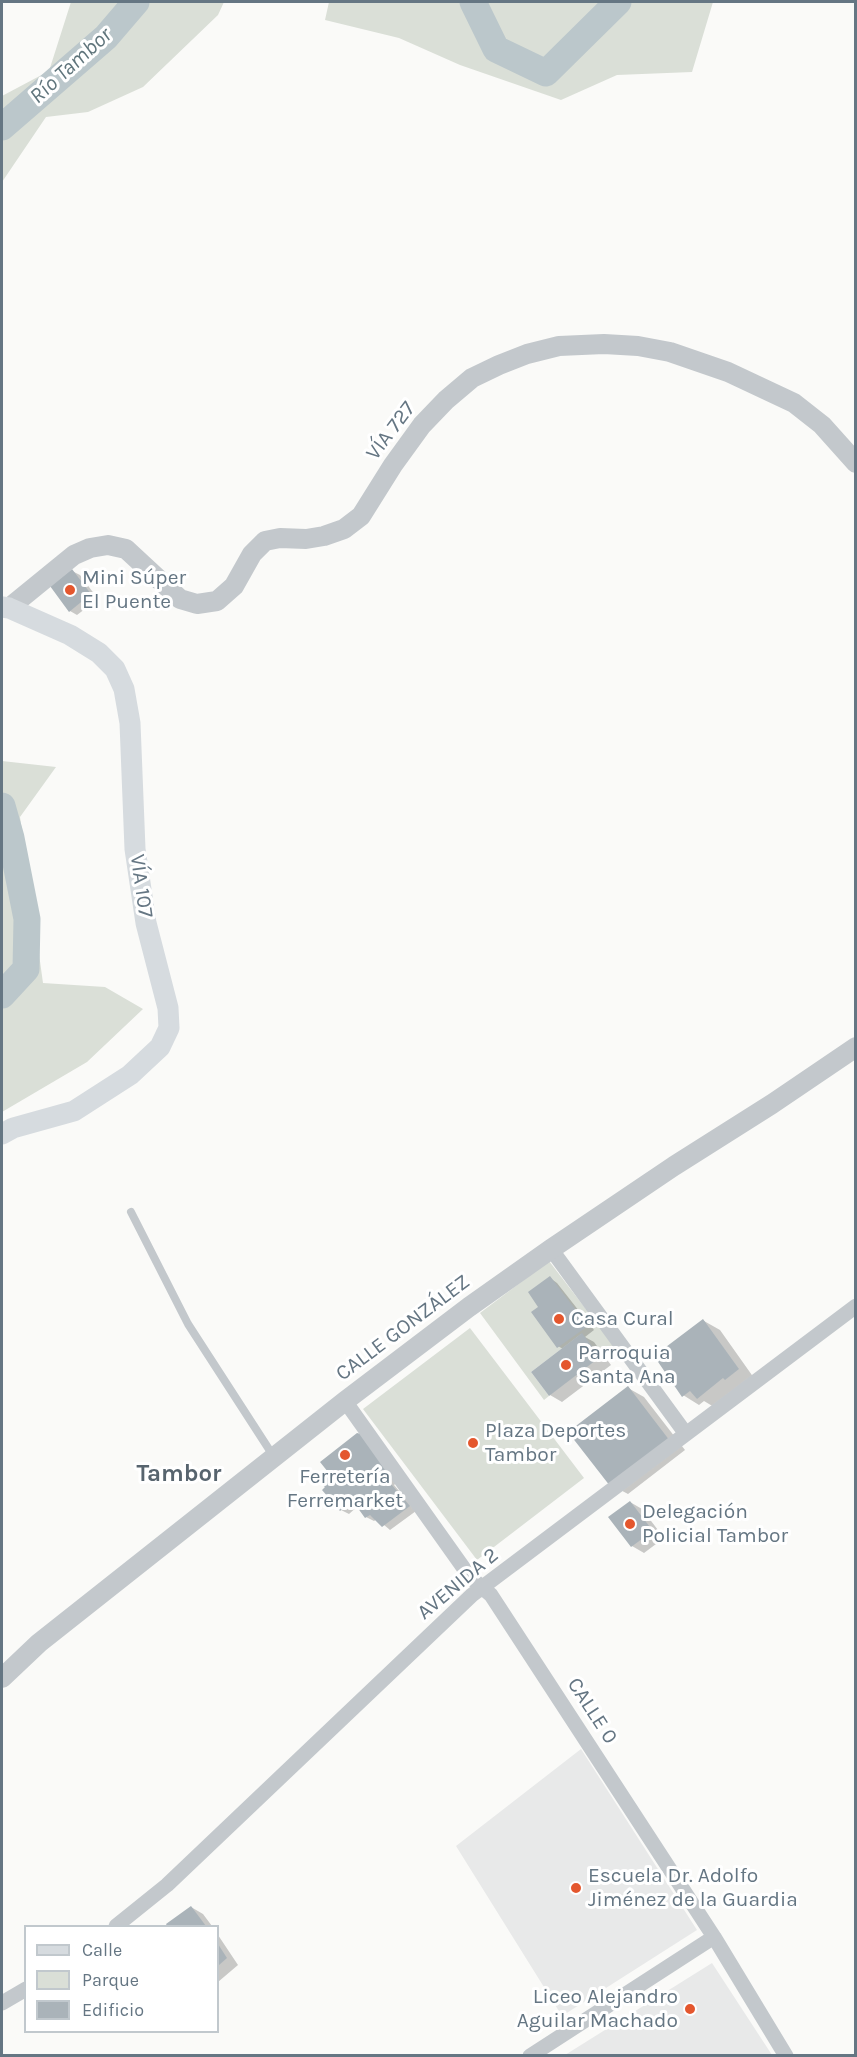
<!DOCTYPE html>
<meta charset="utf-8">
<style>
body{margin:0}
#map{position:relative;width:857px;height:2057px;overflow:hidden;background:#fafaf8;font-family:Karla,sans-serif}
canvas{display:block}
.frame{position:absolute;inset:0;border:3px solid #657683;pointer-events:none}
.legend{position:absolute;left:24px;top:1925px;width:195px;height:108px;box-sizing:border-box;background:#fff;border:2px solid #c1c8cd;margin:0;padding:8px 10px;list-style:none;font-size:18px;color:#657683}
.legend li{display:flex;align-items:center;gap:12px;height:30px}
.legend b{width:30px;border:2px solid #c1c8cd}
</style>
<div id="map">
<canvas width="857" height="2057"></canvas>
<div class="frame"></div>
<ul class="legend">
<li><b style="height:8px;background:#d6dbdf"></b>Calle</li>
<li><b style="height:16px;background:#dadfd7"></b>Parque</li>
<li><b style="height:16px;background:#aab3b9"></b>Edificio</li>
</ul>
</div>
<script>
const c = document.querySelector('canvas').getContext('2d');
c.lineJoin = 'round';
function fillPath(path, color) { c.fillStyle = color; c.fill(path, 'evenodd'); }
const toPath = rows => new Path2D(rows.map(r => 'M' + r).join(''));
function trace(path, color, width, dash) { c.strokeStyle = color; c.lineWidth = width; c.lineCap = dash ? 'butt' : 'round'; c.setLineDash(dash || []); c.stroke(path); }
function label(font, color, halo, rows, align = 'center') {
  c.font = font + ' Karla,sans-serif'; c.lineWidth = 6; c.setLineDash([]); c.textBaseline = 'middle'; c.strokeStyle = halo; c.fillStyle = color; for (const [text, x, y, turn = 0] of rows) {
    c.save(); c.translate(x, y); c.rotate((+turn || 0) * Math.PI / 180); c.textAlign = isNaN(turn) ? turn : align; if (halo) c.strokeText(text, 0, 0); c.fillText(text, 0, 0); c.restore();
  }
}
const built = toPath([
 [581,1749,697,1930,562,2016,456,1846],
 [712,1963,772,2055,565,2055]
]);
const green = toPath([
 [71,2,224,2,218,15,143,87,88,112,46,117,2,182,2,96,49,71],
 [329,2,713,2,692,72,617,75,561,100,460,65,399,38,325,20],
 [2,761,56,767,20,817,43,983,105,987,143,1009,87,1062,2,1112],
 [549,1261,615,1347,600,1357,581,1334,531,1372,549,1396,544,1400,480,1313],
 [470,1328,584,1478,477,1560,363,1409]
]);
const shadow = toPath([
 [72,571,80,575,98,599,77,615,70,611],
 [550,1278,557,1283,594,1330,585,1337,594,1342,611,1365,562,1402,550,1395,563,1349,558,1346,540,1307],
 [704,1321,720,1330,754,1378,714,1407,704,1401,699,1405,683,1395],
 [628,1388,644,1397,685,1450,628,1494,611,1485],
 [357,1434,401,1479,394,1485,416,1511,390,1530,377,1519,374,1521,366,1517,358,1506,349,1514,341,1510,327,1487,330,1472],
 [630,1502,642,1509,664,1538,644,1553,632,1546,610,1517],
 [191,1907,203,1914,212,1926,169,1926,168,1925],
 [218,1935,238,1965,218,1982]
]);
const river = toPath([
 [473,2,496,49,546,73,618,2],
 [2,127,106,37,136,2],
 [2,806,11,838,27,919,26,969,2,995]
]);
const building = toPath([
 [72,569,91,594,69,612,50,586],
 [550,1276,588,1326,557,1348,531,1312,538,1307,528,1292],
 [703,1319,739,1369,725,1380,723,1378,697,1399,690,1391,682,1397,654,1356],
 [582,1333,600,1357,549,1396,531,1372],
 [628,1386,670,1441,610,1486,568,1432],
 [357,1433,361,1434,390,1472,385,1477,410,1506,382,1527,370,1515,365,1518,352,1500,340,1511,322,1490,325,1487,318,1480,328,1472,320,1462],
 [630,1501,653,1531,631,1547,608,1517],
 [191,1906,206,1926,167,1926,166,1924],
 [218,1944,227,1958,218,1966]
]);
const service = toPath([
 [131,1212,188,1324,274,1457]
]);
const minor = toPath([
 [551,1249,686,1434],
 [345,1401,470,1577,491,1595,714,1937,786,2056],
 [116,1926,167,1885,472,1595,856,1306],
 [2,2003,26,1989],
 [530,2056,714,1937]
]);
const tertiary = toPath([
 [9,608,74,555,90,548,108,545,126,549,180,599,197,604,217,601,234,586,252,554,265,541,280,538,306,539,324,536,344,529,361,516,393,465,422,425,446,400,472,378,499,365,527,354,559,346,604,344,638,346,670,352,728,372,794,403,822,425,856,463],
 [2,1678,39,1643,345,1401,469,1307,551,1249,674,1166,772,1104,856,1047]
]);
const secondary = toPath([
 [2,607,9,608,70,635,99,653,115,669,124,689,130,723,135,849,146,923,168,1008,169,1028,160,1047,130,1075,74,1111,13,1128,2,1134]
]);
const markers = [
 [70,590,6,"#e4572e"],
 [559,1319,6,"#e4572e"],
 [566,1365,6,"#e4572e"],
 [473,1443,6,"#e4572e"],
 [345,1455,6,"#e4572e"],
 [630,1524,6,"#e4572e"],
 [576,1888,6,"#e4572e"],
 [690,2009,6,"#e4572e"]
];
const streetNames = [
 ["VÍA 727",391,431,-53],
 ["VÍA 107",141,886,82],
 ["CALLE GONZÁLEZ",403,1328,-37],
 ["AVENIDA 2",458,1584,-40],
 ["CALLE 0",592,1711,57]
];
const poiNames = [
 ["Mini Súper",82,578],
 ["El Puente",82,602],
 ["Casa Cural",571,1319],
 ["Parroquia",578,1353],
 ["Santa Ana",578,1377],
 ["Plaza Deportes",485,1431],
 ["Tambor",485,1455],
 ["Ferretería",345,1477,"center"],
 ["Ferremarket",345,1501,"center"],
 ["Delegación",642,1512],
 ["Policial Tambor",642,1536],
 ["Escuela Dr. Adolfo",588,1876],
 ["Jiménez de la Guardia",588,1900],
 ["Liceo Alejandro",678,1997,"right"],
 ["Aguilar Machado",678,2021,"right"]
];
const waterNames = [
 ["Río Tambor",71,66,-42]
];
const quarterNames = [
 ["Tambor",179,1474]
];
fillPath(built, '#e8e9e9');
fillPath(green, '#dadfd7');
fillPath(shadow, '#0003');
trace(river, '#bbc7cb', 27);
fillPath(building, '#aab3b9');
trace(service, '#c3c8cc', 8);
trace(minor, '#c3c8cc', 15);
trace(tertiary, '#c3c8cc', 20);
trace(secondary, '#d6dbdf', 21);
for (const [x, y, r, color] of markers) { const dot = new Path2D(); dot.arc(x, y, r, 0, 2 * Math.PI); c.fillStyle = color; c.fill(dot); trace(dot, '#fff', 2); }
label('21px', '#657683', '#fff', streetNames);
label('21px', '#657683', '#fff', poiNames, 'left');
label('italic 22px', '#60757c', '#fff', waterNames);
label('bold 24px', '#57646e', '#fff', quarterNames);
</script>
